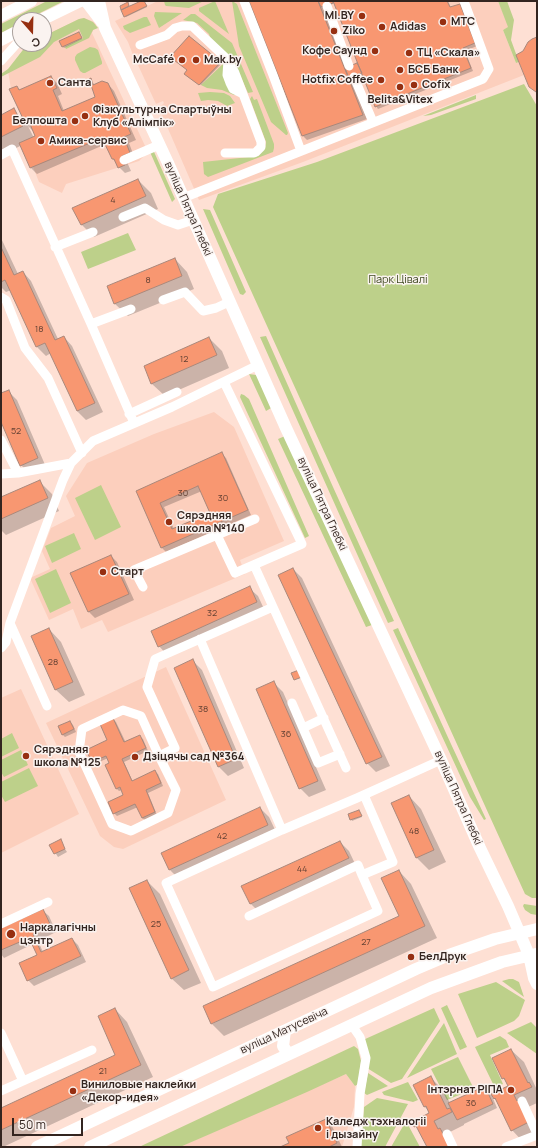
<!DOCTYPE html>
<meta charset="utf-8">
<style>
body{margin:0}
#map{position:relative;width:538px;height:1148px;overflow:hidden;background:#fee0d4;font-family:Manrope,sans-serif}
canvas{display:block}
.frame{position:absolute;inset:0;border:2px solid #332520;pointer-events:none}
.north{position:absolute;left:12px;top:12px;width:40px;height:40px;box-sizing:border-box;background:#faf3f0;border:1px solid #aaa19d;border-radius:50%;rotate:160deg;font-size:11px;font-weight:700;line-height:16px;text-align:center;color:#332520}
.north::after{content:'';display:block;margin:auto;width:14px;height:18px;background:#962f11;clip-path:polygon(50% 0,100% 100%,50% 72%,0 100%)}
.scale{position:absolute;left:12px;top:1118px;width:71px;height:18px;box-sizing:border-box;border:2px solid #332520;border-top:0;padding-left:5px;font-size:12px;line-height:14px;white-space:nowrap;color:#332520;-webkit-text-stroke:3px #faf3f0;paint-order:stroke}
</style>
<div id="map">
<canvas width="538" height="1148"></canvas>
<div class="frame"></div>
<div class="north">С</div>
<div class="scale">50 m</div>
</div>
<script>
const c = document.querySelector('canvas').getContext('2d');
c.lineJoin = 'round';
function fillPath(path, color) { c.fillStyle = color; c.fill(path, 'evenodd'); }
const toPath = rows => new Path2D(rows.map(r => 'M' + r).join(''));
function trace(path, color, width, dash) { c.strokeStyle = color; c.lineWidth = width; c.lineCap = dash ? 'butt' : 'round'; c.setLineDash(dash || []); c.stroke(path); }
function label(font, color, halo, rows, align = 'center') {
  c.font = font + ' Manrope,sans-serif'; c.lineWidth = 3; c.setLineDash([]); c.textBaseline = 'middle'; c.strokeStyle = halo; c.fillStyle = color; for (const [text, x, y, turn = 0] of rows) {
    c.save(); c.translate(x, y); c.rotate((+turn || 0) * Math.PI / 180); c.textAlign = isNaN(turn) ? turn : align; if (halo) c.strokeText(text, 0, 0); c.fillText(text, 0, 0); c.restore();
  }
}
const built = toPath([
 [158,1,498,1,509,27,503,30,516,63,519,62,524,75,303,162,199,200,159,108,164,103,163,101,156,104,138,65,142,63,138,53,133,55,128,42,115,21],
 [84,18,92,21,96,24,92,33,147,150,152,148,139,161,66,184,62,193,39,182,33,167,30,168,19,143,35,136,30,124,26,125,12,95,8,71,26,46,29,44,44,44,44,36,79,19],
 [214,412,234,427,284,541,240,560,245,574,108,632,102,620,81,629,73,609,49,620,30,578,50,569,42,551,51,528,75,516,66,496,87,463,154,434],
 [166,667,226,800,123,849,114,847,100,836,46,723],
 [21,689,79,814,1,853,1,698],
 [346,1074,355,1086,354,1107,342,1147,179,1147]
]);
const green = toPath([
 [47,1,64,1,26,20,20,20,20,23,1,33,1,24],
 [164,1,204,1,189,8,166,6,165,5],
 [215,1,229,34,199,11,199,8],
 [232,1,237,4,288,133,287,135,286,135,271,122,239,46],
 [498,1,507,1,514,20,511,40,519,62,516,63,503,30,508,27],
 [155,12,182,13,159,28,154,16],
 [191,14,195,14,232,43,253,92,248,93,236,66,230,58,211,41,209,34,197,23,183,20],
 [144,17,147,17,151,25,130,33,124,29,123,26],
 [84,18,93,22,98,28,93,30,89,38,66,49,65,47,83,38,79,29,54,42,40,57,1,77,1,74,8,69,26,46,29,44,44,44,44,36,79,19],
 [90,47,95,48,98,50,102,62,102,64,85,73,83,73,80,71,75,60,75,57,77,54],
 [225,62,237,95,234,95,222,90,207,88,201,85],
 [524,84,537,106,537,898,532,898,525,894,213,207,218,194,317,162],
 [210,92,224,93,230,96,235,103,227,106,218,101,208,100,201,101,198,93],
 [476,95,476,99,431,115,423,116],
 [252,96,254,100,257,99,274,144,274,148,273,152,208,177,204,174,203,162,258,156,265,148,266,142,250,99],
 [150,152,154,152,155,154,175,199,172,202],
 [203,209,210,210,246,292,243,295,240,294],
 [128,233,136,250,88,269,81,252],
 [266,336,333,487,394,621,388,623,353,545,260,337],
 [249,374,256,375,260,378,273,407,266,411],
 [241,394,244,395,249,399,309,536,305,538,240,397],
 [285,436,372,625,366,627,278,439],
 [101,485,121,527,95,540,75,498],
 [74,533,81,549,52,563,45,546],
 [56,569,71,603,50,613,35,579],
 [398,628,451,744,486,819,484,820,470,797,393,630],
 [12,733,19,748,1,757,1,739],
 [21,750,28,765,4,777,1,772,1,760],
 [29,768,38,786,5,802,1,795,1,782],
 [524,904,537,906,537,915,531,914,525,910,523,906],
 [509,979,513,979,519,982,524,997,502,981],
 [496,982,525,1000,519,1016,514,1021,477,1038,458,994],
 [447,1005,467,1047,460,1050,441,1008],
 [434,1008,440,1021,402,1079,391,1083,367,1068,363,1040],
 [531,1022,537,1028,537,1054,507,1033],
 [444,1023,457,1054,407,1078],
 [500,1036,506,1040,509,1047,490,1055,503,1084,495,1088,475,1047],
 [354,1046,358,1049,361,1061,358,1084,355,1086,346,1074,307,1092,180,1147,139,1147],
 [458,1057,474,1089,447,1100,431,1069],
 [368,1073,388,1086,367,1095,364,1093],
 [408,1082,418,1100,413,1102,384,1095,382,1092],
 [377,1098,408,1104,385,1147,361,1147,364,1107],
 [406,1121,420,1147,391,1147]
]);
const shadow = toPath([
 [144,1,147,7,126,17,125,16,121,6,128,4,130,7],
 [250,1,448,1,451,8,459,5,462,8,477,46,465,51,473,71,378,109,376,106,363,74,351,79,367,119,307,140,303,136],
 [335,3,360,67,357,64,347,68,323,8],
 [79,34,82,39,64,48,63,47,60,41],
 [189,38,221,64,201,85,186,75,189,70],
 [51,77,57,83,62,94,58,96,64,111,96,97,90,80,95,85,108,84,114,91,136,140,129,143,135,159,127,162,131,171,125,173,119,167,113,159,106,144,37,174,31,168,22,145,1,156,1,116,13,110,25,122,17,87,20,90],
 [28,126,33,131,36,137,34,138],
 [138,180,151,193,158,209,94,237,81,224],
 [1,238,18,274,23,272,31,281,58,339,64,337,72,346,103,412,86,420,77,411,51,353,46,356,37,347,11,290,6,292,1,287],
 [175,259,187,272,194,289,128,316,115,304,108,287],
 [209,338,222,351,229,368,165,396,152,384,145,367],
 [8,391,17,400,46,467,30,474,21,465,1,420,1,392,2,394],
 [222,454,226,458,251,515,166,552,162,548,137,491],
 [202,491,211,513,174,529,164,507],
 [39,481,52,494,59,511,6,535,1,530,1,498],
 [111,556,117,562,134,600,95,618,89,612,72,573],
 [293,569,302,578,390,766,376,772,367,763,279,575],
 [249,588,258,596,265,611,167,655,159,646],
 [49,629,61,642,85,695,69,702,56,690,32,636],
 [193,661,202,670,244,768,228,776,219,767,176,668],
 [274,683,283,692,326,790,309,797,300,788],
 [113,719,116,722,126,743,140,737,143,739,148,751,124,762,133,782,155,772,158,774,163,786,148,793,157,815,145,820,142,818,138,807,117,816,114,813,109,802,125,795,122,790,119,791,117,789,108,758,95,764,93,761,108,741],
 [70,722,73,725,76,732,65,737,62,734],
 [409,796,421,809,446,862,429,870,417,858],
 [260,808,269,817,277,834,179,879,170,870,163,853],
 [359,811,362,817,352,821,349,815],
 [60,841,67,852,58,857,51,846],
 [340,842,349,851,357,868,259,912,250,903],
 [399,871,411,884,437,938,224,1036,212,1024,400,917],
 [147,881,160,894,201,983,184,990,171,978],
 [42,910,49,916,56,932,38,941,43,952,72,939,78,945,86,962,34,986,28,980,38,956,33,944,4,958,1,954,1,929],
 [115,1009,127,1022,153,1077,3,1147,1,1147,1,1109,117,1055],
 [511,1050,524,1062,537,1090,537,1103,526,1108,537,1127,524,1143,512,1130,498,1102,492,1096,497,1108,464,1124,464,1125,446,1134,428,1147,419,1130,415,1126,431,1114,424,1106,430,1077,443,1090,450,1103,485,1087,491,1095,510,1086,503,1078],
 [326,1120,332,1126,342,1147,282,1147,290,1143]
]);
const building = toPath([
 [141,1,144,1,147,6,124,17,121,10,141,1],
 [249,1,318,1,363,115,302,136,249,1],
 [318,1,333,1,333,3,321,7,318,1],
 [333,1,447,1,450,7,460,4,475,43,463,48,471,68,375,107,333,1],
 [128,2,129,6,121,10,120,6,128,2],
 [79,32,82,38,62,47,59,41,79,32],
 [189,36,221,62,199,85,184,74,187,70,170,57,189,36],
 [537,37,537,90,536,92,529,87,516,55,523,51,528,42,532,39,537,37],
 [357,63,362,73,349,78,345,68,357,63],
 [51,76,57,88,53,90,62,111,95,97,89,79,91,78,93,85,102,81,108,83,131,134,124,137,130,153,122,156,125,165,118,168,114,159,112,159,102,138,30,168,19,143,35,136,30,124,26,125,9,89,17,86,19,90,51,76],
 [14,108,23,126,1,137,1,115,14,108],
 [138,179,146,196,81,225,72,208,138,179],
 [1,247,14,275,23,271,55,340,64,336,95,403,77,411,45,343,36,347,5,280,1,282,1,247],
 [175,258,182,276,114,304,107,286,175,258],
 [209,337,217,355,151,384,144,366,209,337],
 [9,390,38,458,20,466,1,422,1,393,9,390],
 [222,452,248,510,161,548,136,491,222,452],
 [198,486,210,513,172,529,160,503,198,486],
 [40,480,48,498,1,519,1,497,40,480],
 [111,555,129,594,88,612,70,573,111,555],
 [293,568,382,757,366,764,278,575,293,568],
 [250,586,257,602,158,647,151,631,250,586],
 [49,628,73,682,55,690,31,636,49,628],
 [193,659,236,759,218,767,174,668,193,659],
 [299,670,302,677,294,680,291,673,299,670],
 [274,681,318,781,299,789,256,689,274,681],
 [113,718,124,742,140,735,146,748,122,759,132,781,155,770,161,783,146,790,155,812,142,818,135,804,113,814,108,802,123,795,120,787,116,789,105,765,109,763,106,756,92,762,86,750,107,740,100,724,113,718],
 [70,721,74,729,62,735,58,726,70,721],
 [409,795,434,850,416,858,391,803,409,795],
 [260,807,268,825,169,870,161,853,260,807],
 [359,810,362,816,350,820,348,814,359,810],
 [61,839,65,849,54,854,49,845,61,839],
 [340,841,349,858,250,904,241,886,340,841],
 [399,870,425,926,211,1024,203,1006,399,916,381,878,399,870],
 [147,880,189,970,171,979,129,888,147,880],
 [43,909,51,926,33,934,41,952,72,938,81,956,27,981,19,963,37,955,29,938,1,950,1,928,43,909],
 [115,1008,141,1065,1,1130,1,1108,115,1055,98,1016,115,1008],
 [511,1049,528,1083,529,1082,532,1087,514,1095,517,1101,518,1100,529,1122,511,1131,495,1098,494,1099,491,1094,508,1086,504,1078,502,1079,492,1058,511,1049],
 [431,1076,447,1109,450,1108,452,1112,434,1121,438,1129,440,1128,450,1147,427,1147,416,1126,414,1127,412,1122,429,1113,426,1106,424,1107,413,1085,431,1076],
 [485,1086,493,1104,457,1120,448,1103,485,1086],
 [326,1119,337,1143,329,1147,280,1147,289,1143,286,1137,326,1119]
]);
const minor = toPath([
 [244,1,273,75,301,151],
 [327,6,349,66],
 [140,45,167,35,175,28,182,26,192,26,228,60,235,73,243,94],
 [1,61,20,40],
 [354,77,373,122],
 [225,153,254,153,256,152,261,147,261,142,243,94,233,89,230,83,227,75,228,60],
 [1,155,12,149,91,324,134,423],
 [124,160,159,145],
 [183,198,483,79,489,69,464,1],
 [123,217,145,208,164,220,178,225,193,220],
 [55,247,93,232],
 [1,297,6,300,25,348,48,378,82,453],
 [163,300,185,292,203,311,216,308,229,302],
 [91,324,131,309],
 [129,414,177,392],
 [1,440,18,473],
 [1,474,18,473,71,463],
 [217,535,235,573,302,544,224,382],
 [254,565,346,768],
 [143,587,134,570,255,519],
 [10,623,47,706],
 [200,639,282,830],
 [1,648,6,642,10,623,63,480,71,463,93,441,172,407,258,365],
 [292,703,318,763,340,754],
 [303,728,324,718],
 [159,756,141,716,123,710,82,729,79,752,112,824,131,831,168,813,176,790,159,756,175,748,147,687,155,659,273,607],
 [362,875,378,911,213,987,166,883,282,830,357,798,441,760],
 [249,916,358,865,362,875,393,862,364,795],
 [1,924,48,902],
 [351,1024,360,1037,366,1058,360,1094,357,1147],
 [1,1033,23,1081],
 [1,1091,92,1050],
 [522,1101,537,1134],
 [447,1134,453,1147],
 [506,1147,537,1135]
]);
const major = toPath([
 [86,1,102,22],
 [99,1,105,28,168,163,286,428,441,760,480,848,508,906,529,955,534,978,537,984],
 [1,16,31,1],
 [41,20,80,1],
 [1,40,20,30],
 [285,1031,283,1046,288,1054],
 [37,1147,416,969,449,955,495,939,537,929],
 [90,1147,431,988,502,962,536,954]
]);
const markers = [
 [362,16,4,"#962f11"],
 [443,22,4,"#962f11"],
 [382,27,4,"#962f11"],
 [334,31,4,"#962f11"],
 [375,51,4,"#962f11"],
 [409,53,4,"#962f11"],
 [182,60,4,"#962f11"],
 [196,60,4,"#962f11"],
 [400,70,4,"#962f11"],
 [381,80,4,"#962f11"],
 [50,83,4,"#962f11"],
 [414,85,4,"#962f11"],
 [400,87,4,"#962f11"],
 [85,116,4,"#962f11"],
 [75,121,4,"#962f11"],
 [41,141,4,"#962f11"],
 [169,522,4,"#962f11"],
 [103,572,4,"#962f11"],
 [26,756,4,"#962f11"],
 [135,757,4,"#962f11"],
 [11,934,5,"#962f11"],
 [411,957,4,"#962f11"],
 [511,1090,4,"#962f11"],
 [73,1091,4,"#962f11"],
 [318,1128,4,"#962f11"]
];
const numberNames = [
 ["4",113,200],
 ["8",148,280],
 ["18",39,329],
 ["12",184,359],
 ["52",16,431],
 ["30",183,493],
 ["30",223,498],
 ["32",212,613],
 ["28",53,662],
 ["38",203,709],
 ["36",286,734],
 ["48",414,831],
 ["42",222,836],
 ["44",302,869],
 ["25",156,924],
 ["27",366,942],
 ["21",103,1071],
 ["36",471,1103]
];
const poiNames = [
 ["MI.BY",354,16,"right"],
 ["МТС",451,22],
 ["Adidas",390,27],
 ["Ziko",342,31],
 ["Кофе Саунд",367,51,"right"],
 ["ТЦ «Скала»",417,53],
 ["McCafé",174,60,"right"],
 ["Mak.by",204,60],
 ["БСБ Банк",408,70],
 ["Hotfix Coffee",373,80,"right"],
 ["Санта",58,83],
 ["Cofix",422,85],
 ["Belita&Vitex",400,100,"center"],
 ["Фізкультурна Спартыўны",93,110],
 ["Клуб «Алімпік»",93,123],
 ["Белпошта",67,121,"right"],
 ["Амика-сервис",49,141],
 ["Сярэдняя",177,516],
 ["школа №140",177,529],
 ["Старт",111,572],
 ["Сярэдняя",34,750],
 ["школа №125",34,763],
 ["Дзіцячы сад №364",143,757],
 ["Наркалагічны",20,928],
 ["цэнтр",20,941],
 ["БелДрук",419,957],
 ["Виниловые наклейки",81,1085],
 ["«Декор-идея»",81,1098],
 ["Інтэрнат РІПА",503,1090,"right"],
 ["Каледж тэхналогіі",326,1122],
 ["і дызайну",326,1135]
];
const streetNames = [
 ["вуліца Пятра Глебкі",188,209,66],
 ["вуліца Пятра Глебкі",322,504,65],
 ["вуліца Пятра Глебкі",458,798,66],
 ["вуліца Матусевіча",284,1031,-25]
];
const parkNames = [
 ["Парк Цівалі",398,280]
];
fillPath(built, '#fccfbd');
fillPath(green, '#bdd08a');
fillPath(shadow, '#0003');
fillPath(building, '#f89771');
trace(building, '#aa887b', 1);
trace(minor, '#fff', 9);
trace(major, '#fff', 12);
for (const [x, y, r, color] of markers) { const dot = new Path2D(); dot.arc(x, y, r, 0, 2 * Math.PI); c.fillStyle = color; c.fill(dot); trace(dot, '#faf3f0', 1.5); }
label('9px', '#644234', null, numberNames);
label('bold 11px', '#332520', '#faf3f0', poiNames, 'left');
label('11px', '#332520', '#faf3f0', streetNames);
label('11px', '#3f4920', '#faf3f0', parkNames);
</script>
